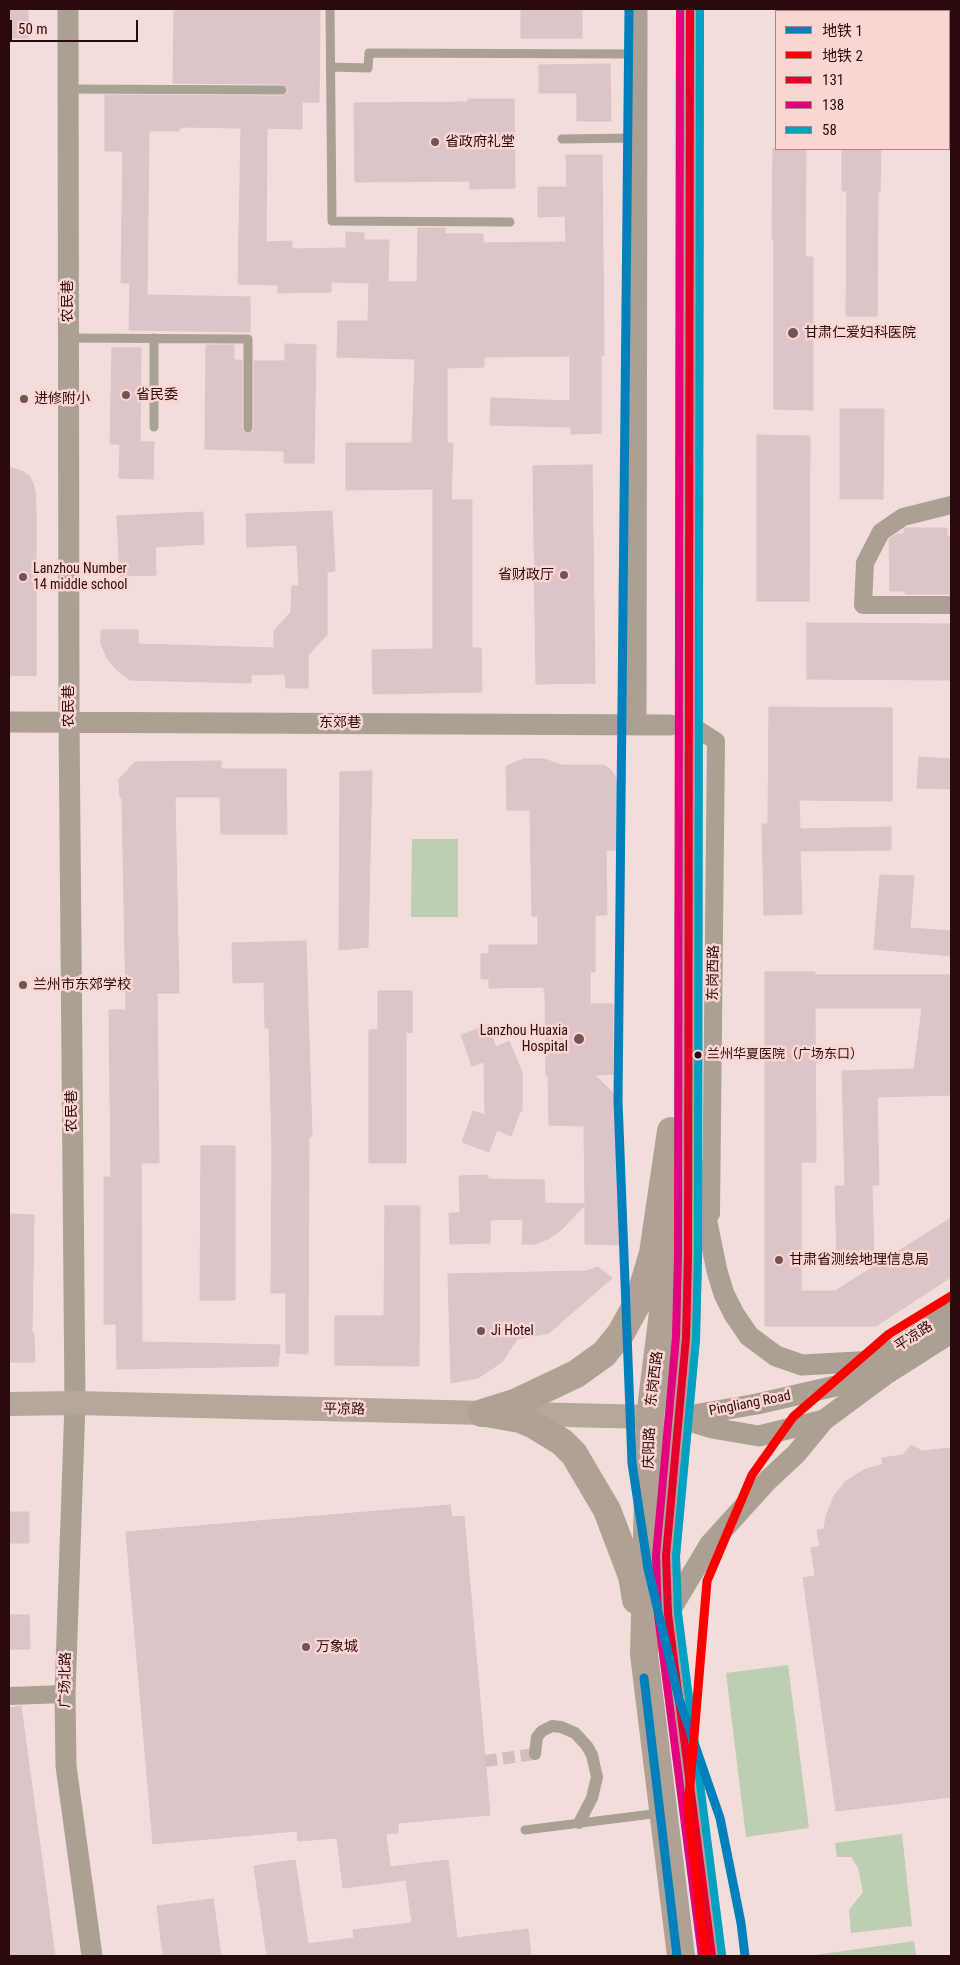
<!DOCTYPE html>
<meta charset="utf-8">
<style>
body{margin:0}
#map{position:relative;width:960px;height:1965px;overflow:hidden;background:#f2dddb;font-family:"Roboto Condensed","Noto Sans SC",sans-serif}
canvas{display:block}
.frame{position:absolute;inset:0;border:10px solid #2b0a0b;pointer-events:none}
.legend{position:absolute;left:775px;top:10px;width:175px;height:140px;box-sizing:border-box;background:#fbd5d2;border:1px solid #a88482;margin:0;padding:6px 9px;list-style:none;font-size:15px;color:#2b0a0b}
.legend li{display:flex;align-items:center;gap:10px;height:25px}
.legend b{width:25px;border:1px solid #a88482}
.scale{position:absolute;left:10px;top:20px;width:128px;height:22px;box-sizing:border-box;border:2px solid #2b0a0b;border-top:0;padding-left:6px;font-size:15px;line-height:18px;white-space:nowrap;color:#2b0a0b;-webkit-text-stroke:4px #fbd5d2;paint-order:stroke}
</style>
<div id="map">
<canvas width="960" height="1965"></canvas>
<div class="frame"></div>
<ul class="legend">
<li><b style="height:6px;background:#0080bc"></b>地铁 1</li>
<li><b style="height:6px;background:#f00"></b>地铁 2</li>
<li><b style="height:6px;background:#e4002b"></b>131</li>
<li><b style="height:6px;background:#e5007d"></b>138</li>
<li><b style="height:6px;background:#02a1c4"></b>58</li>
</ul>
<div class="scale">50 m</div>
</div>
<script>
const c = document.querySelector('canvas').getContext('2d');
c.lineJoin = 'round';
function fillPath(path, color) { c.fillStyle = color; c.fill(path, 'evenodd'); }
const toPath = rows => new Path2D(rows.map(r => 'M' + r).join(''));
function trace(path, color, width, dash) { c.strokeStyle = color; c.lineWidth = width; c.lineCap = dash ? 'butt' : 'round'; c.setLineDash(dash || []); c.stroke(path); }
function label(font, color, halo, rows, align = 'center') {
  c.font = font + ' "Roboto Condensed","Noto Sans SC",sans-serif'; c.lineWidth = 5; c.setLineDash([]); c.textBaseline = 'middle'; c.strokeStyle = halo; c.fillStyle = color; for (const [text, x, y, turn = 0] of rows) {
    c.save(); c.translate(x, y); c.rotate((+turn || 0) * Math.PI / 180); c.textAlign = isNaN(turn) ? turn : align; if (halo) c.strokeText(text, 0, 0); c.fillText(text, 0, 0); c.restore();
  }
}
const green = toPath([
 [412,839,458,839,458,917,411,917],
 [788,1665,809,1828,746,1837,726,1673],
 [902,1834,912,1926,851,1933,849,1910,863,1892,858,1868,851,1857,837,1857,835,1843],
 [914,1941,916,1956,808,1956]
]);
const building = toPath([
 [9,9,28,9,28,38,9,38,9,9],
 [174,9,320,9,319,102,302,102,302,129,267,128,266,242,292,241,292,249,346,248,346,232,364,233,364,240,389,240,388,282,417,282,418,228,445,228,445,234,483,234,483,243,566,242,565,216,538,217,538,187,567,187,566,155,602,155,604,355,601,355,601,433,571,434,571,427,490,425,491,398,570,401,570,356,484,357,484,367,447,368,447,443,453,443,451,500,472,500,472,648,481,648,482,692,373,694,372,650,433,649,433,489,346,490,346,443,412,443,415,359,337,357,338,321,368,321,369,283,331,282,331,292,278,293,278,285,238,284,241,128,187,127,179,128,179,131,149,131,147,295,250,297,250,332,129,330,130,283,121,283,123,151,105,151,105,95,282,96,285,95,288,91,287,87,282,84,173,83,174,9],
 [521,9,582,9,582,38,521,38,521,9],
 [610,64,611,121,577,121,577,93,539,93,539,65,610,64],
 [468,99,514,99,515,188,470,189,470,181,355,182,354,103,468,102,468,99],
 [773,149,806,149,805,257,813,257,813,410,774,409,774,239,772,239,773,149],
 [842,149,881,149,880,192,878,192,877,316,846,316,847,191,842,191,842,149],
 [285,344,316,345,314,463,284,463,284,451,205,449,206,345,234,345,234,360,242,360,242,428,244,433,248,434,253,432,254,428,254,361,285,361,285,344],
 [112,348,141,348,140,442,154,442,153,479,119,478,120,444,110,444,112,348],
 [840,409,884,409,883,499,840,499,840,409],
 [757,435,810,436,809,601,757,601,757,435],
 [592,465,595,683,536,684,533,466,592,465],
 [9,467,22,471,29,476,33,483,35,491,36,509,36,676,9,675,9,467],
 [332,511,335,571,327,572,327,635,308,655,308,688,286,688,285,674,251,675,251,683,130,680,117,670,107,658,101,644,101,630,138,630,138,644,274,648,274,631,291,612,292,586,299,586,297,545,247,547,246,514,332,511],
 [203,512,204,544,155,547,156,575,120,576,117,516,203,512],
 [906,528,947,528,947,537,951,537,951,594,905,594,905,591,890,591,889,539,897,534,904,534,904,529,906,528],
 [807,623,951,624,951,680,807,679,807,623],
 [769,707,892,708,892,801,799,800,800,829,891,827,891,850,800,851,802,914,764,915,762,824,768,824,769,707],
 [919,757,951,759,951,789,917,788,919,757],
 [524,759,544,759,562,765,604,765,610,769,618,781,620,850,606,850,607,915,595,915,595,972,590,972,590,1004,613,1004,613,1074,595,1075,621,1101,620,1245,585,1244,585,1205,560,1231,548,1239,535,1244,522,1244,523,1219,490,1220,490,1243,450,1244,449,1213,460,1213,459,1176,488,1175,488,1179,544,1180,545,1203,585,1204,584,1126,549,1125,548,1075,546,1075,545,993,544,993,544,987,489,988,489,979,481,979,481,954,489,954,489,945,538,945,538,916,532,916,530,810,507,810,506,766,524,759],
 [221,761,221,769,286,769,287,834,221,834,220,797,175,797,179,993,157,993,159,1163,141,1163,142,1342,280,1345,278,1366,117,1369,116,1324,104,1324,104,1177,111,1177,109,1010,126,1010,122,798,120,798,119,779,135,762,221,761],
 [372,771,368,947,339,950,340,772,372,771],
 [880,875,914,876,910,928,951,931,951,956,874,949,880,875],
 [306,941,312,1136,309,1137,308,1354,286,1353,286,1293,271,1293,272,1150,269,1028,265,1028,264,982,233,983,232,943,306,941],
 [765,972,815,972,815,975,951,975,951,1095,877,1097,879,1185,872,1185,874,1259,837,1260,835,1186,845,1186,842,1071,914,1069,922,1008,815,1008,816,1162,801,1162,801,1291,835,1291,951,1218,951,1277,876,1326,765,1326,765,972],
 [378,991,412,991,412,1033,406,1032,406,1163,369,1163,369,1030,378,1030,378,991],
 [488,1025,496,1047,509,1041,522,1072,522,1111,520,1111,511,1136,497,1130,489,1152,462,1142,473,1111,485,1115,484,1062,472,1066,461,1035,488,1025],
 [201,1146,235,1146,235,1300,200,1300,201,1146],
 [385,1206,420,1206,419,1366,335,1365,335,1316,384,1316,385,1206],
 [9,1214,34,1215,32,1333,34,1333,35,1362,9,1362,9,1214],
 [598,1267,612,1278,549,1333,517,1339,502,1362,478,1378,451,1383,448,1274,586,1271,598,1267],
 [911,1445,922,1451,951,1448,951,1797,836,1811,803,1578,815,1576,811,1548,820,1546,817,1530,824,1529,826,1516,834,1496,846,1481,864,1470,883,1464,882,1458,903,1455,911,1445],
 [450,1505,452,1517,464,1516,490,1815,398,1823,398,1833,386,1834,390,1867,448,1860,457,1938,528,1929,531,1956,267,1956,254,1866,295,1860,308,1944,354,1938,353,1930,412,1923,406,1880,343,1888,337,1838,298,1841,297,1831,153,1844,126,1532,450,1505],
 [9,1512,29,1512,29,1543,9,1543,9,1512],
 [9,1615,29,1615,30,1649,9,1649,9,1615],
 [21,1706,55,1956,9,1956,9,1708,21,1706],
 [213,1899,221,1956,163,1956,157,1906,213,1899]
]);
const pedestrianTunnel = toPath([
 [485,1761,535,1754]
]);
const service = toPath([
 [330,9,332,221,510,222],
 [331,67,368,68,369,53,636,54],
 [68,89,282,90],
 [562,139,636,138],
 [68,338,248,339,248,428],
 [154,427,154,338],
 [525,1830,660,1813]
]);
const pedestrian = toPath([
 [535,1754,537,1737,542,1731,552,1726,561,1727,575,1733,587,1746,592,1755,597,1777,592,1798,579,1823]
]);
const minor = toPath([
 [951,505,903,517,881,532,865,563,863,605,951,605],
 [689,724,716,741,711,1214],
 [9,1696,65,1694]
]);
const tertiary = toPath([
 [68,9,69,721,75,1403,65,1694,66,1766,92,1956],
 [9,722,670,725],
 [636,725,637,9],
 [696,1169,717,1271,724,1294,734,1314,749,1336,776,1356,802,1365,876,1361],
 [682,1417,757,1404,840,1385,951,1313],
 [680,1418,712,1428,759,1436,824,1420,885,1375,951,1333],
 [668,1614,710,1544,768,1480,796,1454,824,1420]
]);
const secondary = toPath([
 [9,1404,75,1403,650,1417]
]);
const primary = toPath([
 [690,9,688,1256,686,1338,666,1556,668,1614,712,1956],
 [670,1223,670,1256,650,1417,644,1654,681,1956],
 [482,1413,517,1402,576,1374,604,1354,621,1333,639,1300,653,1253,671,1131],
 [486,1413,520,1419,534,1425,562,1442,574,1454,607,1510,632,1576,636,1600]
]);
const bus1 = toPath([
 [690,9,688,1256,686,1338,666,1556,668,1614,712,1956]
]);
const bus2 = toPath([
 [680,9,678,1256,676,1337,656,1556,658,1615,702,1956]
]);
const bus3 = toPath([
 [700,9,698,1256,696,1339,676,1556,678,1613,722,1955]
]);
const metro1 = toPath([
 [629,9,618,1101,632,1463,648,1569,679,1699,720,1818,741,1923,745,1956],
 [644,1678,677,1956]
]);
const metro2 = toPath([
 [705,1956,688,1808,707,1581,752,1475,793,1417,889,1334,951,1296]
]);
const markers = [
 [435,142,5,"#715454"],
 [793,333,6,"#715454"],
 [126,395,5,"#715454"],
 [24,399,5,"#715454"],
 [564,575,5,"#715454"],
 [23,577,5,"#715454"],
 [23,985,5,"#715454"],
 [579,1039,6,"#715454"],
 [698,1055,4.5,"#2b0a0b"],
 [779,1260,5,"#715454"],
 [481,1331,5,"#715454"],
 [306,1647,5,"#715454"]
];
const busNames = [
 ["兰州华夏医院（广场东口）",707,1055]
];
const poiNames = [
 ["省政府礼堂",445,142],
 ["甘肃仁爱妇科医院",804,333],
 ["省民委",136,395],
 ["进修附小",34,399],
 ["Lanzhou Number",33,569],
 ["14 middle school",33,585],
 ["省财政厅",554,575,"right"],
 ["兰州市东郊学校",33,985],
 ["Lanzhou Huaxia",568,1031,"right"],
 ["Hospital",568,1047,"right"],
 ["甘肃省测绘地理信息局",789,1260],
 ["Ji Hotel",491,1331],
 ["万象城",316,1647]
];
const streetNames = [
 ["农民巷",68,301,-90],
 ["农民巷",69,706,-90],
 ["东郊巷",340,723],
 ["东岗西路",714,973,-89],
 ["农民巷",72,1111,-90],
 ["平凉路",914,1337,-33],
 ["东岗西路",655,1379,-83],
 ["Pingliang Road",750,1404,-11],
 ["平凉路",344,1410,1],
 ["庆阳路",650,1448,-88],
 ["广场北路",66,1680,-89]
];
fillPath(green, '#beceb2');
fillPath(building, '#ddc4c7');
trace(building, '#ddc2c6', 1);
trace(pedestrianTunnel, '#d4bdbc', 12, [12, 6]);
trace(service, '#aaa094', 9);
trace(pedestrian, '#aaa094', 12);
trace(minor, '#aaa094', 18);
trace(tertiary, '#aaa094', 21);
trace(secondary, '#b5a79b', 24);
trace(primary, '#afa295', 28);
trace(bus1, '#e4002b', 8);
trace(bus2, '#e5007d', 8);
trace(bus3, '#02a1c4', 8);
trace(metro1, '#0080bc', 9);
trace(metro2, '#f00', 9);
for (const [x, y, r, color] of markers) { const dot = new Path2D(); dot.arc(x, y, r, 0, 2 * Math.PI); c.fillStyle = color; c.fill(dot); trace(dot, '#fbd5d2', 2); }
label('13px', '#2b0a0b', '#fbd5d2', busNames, 'left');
label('14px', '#2b0a0b', '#fbd5d2', poiNames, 'left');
label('14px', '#2b0a0b', '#fbd5d2', streetNames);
</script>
